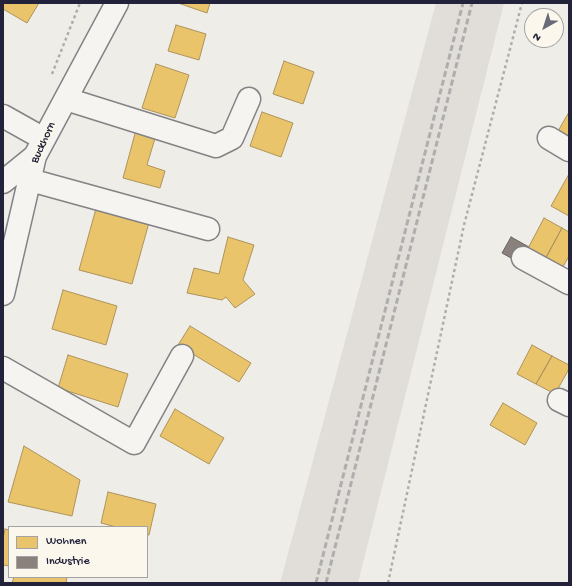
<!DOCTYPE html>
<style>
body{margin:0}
#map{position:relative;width:572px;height:586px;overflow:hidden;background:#efede8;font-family:"Gochi Hand",sans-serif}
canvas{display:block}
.frame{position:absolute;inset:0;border:4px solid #22223b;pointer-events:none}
.legend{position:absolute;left:8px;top:526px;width:140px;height:52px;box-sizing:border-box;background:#fbf7ec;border:1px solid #a4a2a5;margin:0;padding:5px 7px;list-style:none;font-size:12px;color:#22223b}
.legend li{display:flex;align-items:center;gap:8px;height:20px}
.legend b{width:20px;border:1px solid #a4a2a5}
.north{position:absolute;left:524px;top:8px;width:40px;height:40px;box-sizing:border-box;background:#fbf7ec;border:1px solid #a4a2a5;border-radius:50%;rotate:219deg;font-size:11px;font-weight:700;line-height:16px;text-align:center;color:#22223b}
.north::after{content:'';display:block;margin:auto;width:14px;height:18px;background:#6a6978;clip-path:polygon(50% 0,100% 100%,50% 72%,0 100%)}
</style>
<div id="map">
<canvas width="572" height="586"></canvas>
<div class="frame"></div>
<ul class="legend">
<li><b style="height:11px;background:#e9c46a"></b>Wohnen</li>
<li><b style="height:11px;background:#8a817c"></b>Industrie</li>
</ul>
<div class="north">N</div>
</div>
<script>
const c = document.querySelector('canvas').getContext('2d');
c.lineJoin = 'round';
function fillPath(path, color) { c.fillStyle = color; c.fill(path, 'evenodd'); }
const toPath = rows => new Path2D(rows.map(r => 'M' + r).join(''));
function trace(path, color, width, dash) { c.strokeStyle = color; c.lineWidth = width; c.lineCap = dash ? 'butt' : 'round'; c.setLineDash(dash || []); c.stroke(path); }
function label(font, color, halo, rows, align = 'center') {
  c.font = font + ' "Gochi Hand",sans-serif'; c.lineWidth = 4; c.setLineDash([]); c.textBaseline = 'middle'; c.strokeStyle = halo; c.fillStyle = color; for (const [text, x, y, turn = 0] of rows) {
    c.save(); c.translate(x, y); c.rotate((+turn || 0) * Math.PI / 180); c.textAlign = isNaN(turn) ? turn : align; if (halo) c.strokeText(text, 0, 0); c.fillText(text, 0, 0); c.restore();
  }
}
const built = toPath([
 [436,3,504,3,358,583,280,583]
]);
const homes = toPath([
 [3,3,39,3,27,23,3,9,3,3],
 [178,3,210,3,207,13,178,3],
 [176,25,206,34,199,60,168,51,176,25],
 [284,61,314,72,303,104,273,94,284,61],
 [156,64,189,75,175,118,142,108,156,64],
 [262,112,293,123,281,157,250,146,262,112],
 [569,112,569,146,554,138,569,112],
 [136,130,156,135,147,165,165,171,160,188,123,178,136,130],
 [569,174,569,216,551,206,569,174],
 [97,205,150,219,132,284,79,270,97,205],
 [544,218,562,228,543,263,525,254,544,218],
 [562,228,569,232,569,256,560,272,543,263,562,228],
 [228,237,254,245,243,280,255,294,235,308,226,297,222,300,187,293,194,268,219,274,228,237],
 [63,290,117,306,106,345,52,329,63,290],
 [190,326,251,363,239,382,178,345,190,326],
 [532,345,552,356,536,384,517,374,532,345],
 [68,355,128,374,118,407,58,388,68,355],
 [552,356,569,365,569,369,555,394,536,384,552,356],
 [503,403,537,423,525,445,490,425,503,403],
 [175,409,224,438,209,464,160,436,175,409],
 [24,446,80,480,72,516,8,502,24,446],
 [108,492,156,504,149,535,147,535,147,527,116,527,101,523,108,492],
 [5,529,9,530,9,566,3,565,3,538,5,529],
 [14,577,67,577,66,583,12,583,14,577]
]);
const industry = toPath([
 [511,237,529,247,520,263,502,253,511,237]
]);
const path = toPath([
 [52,74,80,3],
 [388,583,464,225,522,3]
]);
const minor = toPath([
 [66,99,216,146,232,138,249,99],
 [3,116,44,139],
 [549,138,569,150],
 [30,180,208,229],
 [3,182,35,156],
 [523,258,569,283],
 [3,294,35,156,117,3],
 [3,368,134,443,182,356],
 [559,400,569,405]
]);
const rail = toPath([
 [316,583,463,3],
 [326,583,472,3]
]);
const streetNames = [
 ["Buckhorn",44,143,-65]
];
fillPath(built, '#e1ded9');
fillPath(homes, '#e9c46a');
trace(homes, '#ad935c', 1);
fillPath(industry, '#8a817c');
trace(industry, '#6b6468', 1);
trace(minor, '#838284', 25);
trace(path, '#afaeae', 2.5, [3, 3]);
trace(minor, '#f5f4f0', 22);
trace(rail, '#afaeae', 3, [6, 3]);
label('12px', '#22223b', '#fbf7ec', streetNames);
</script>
